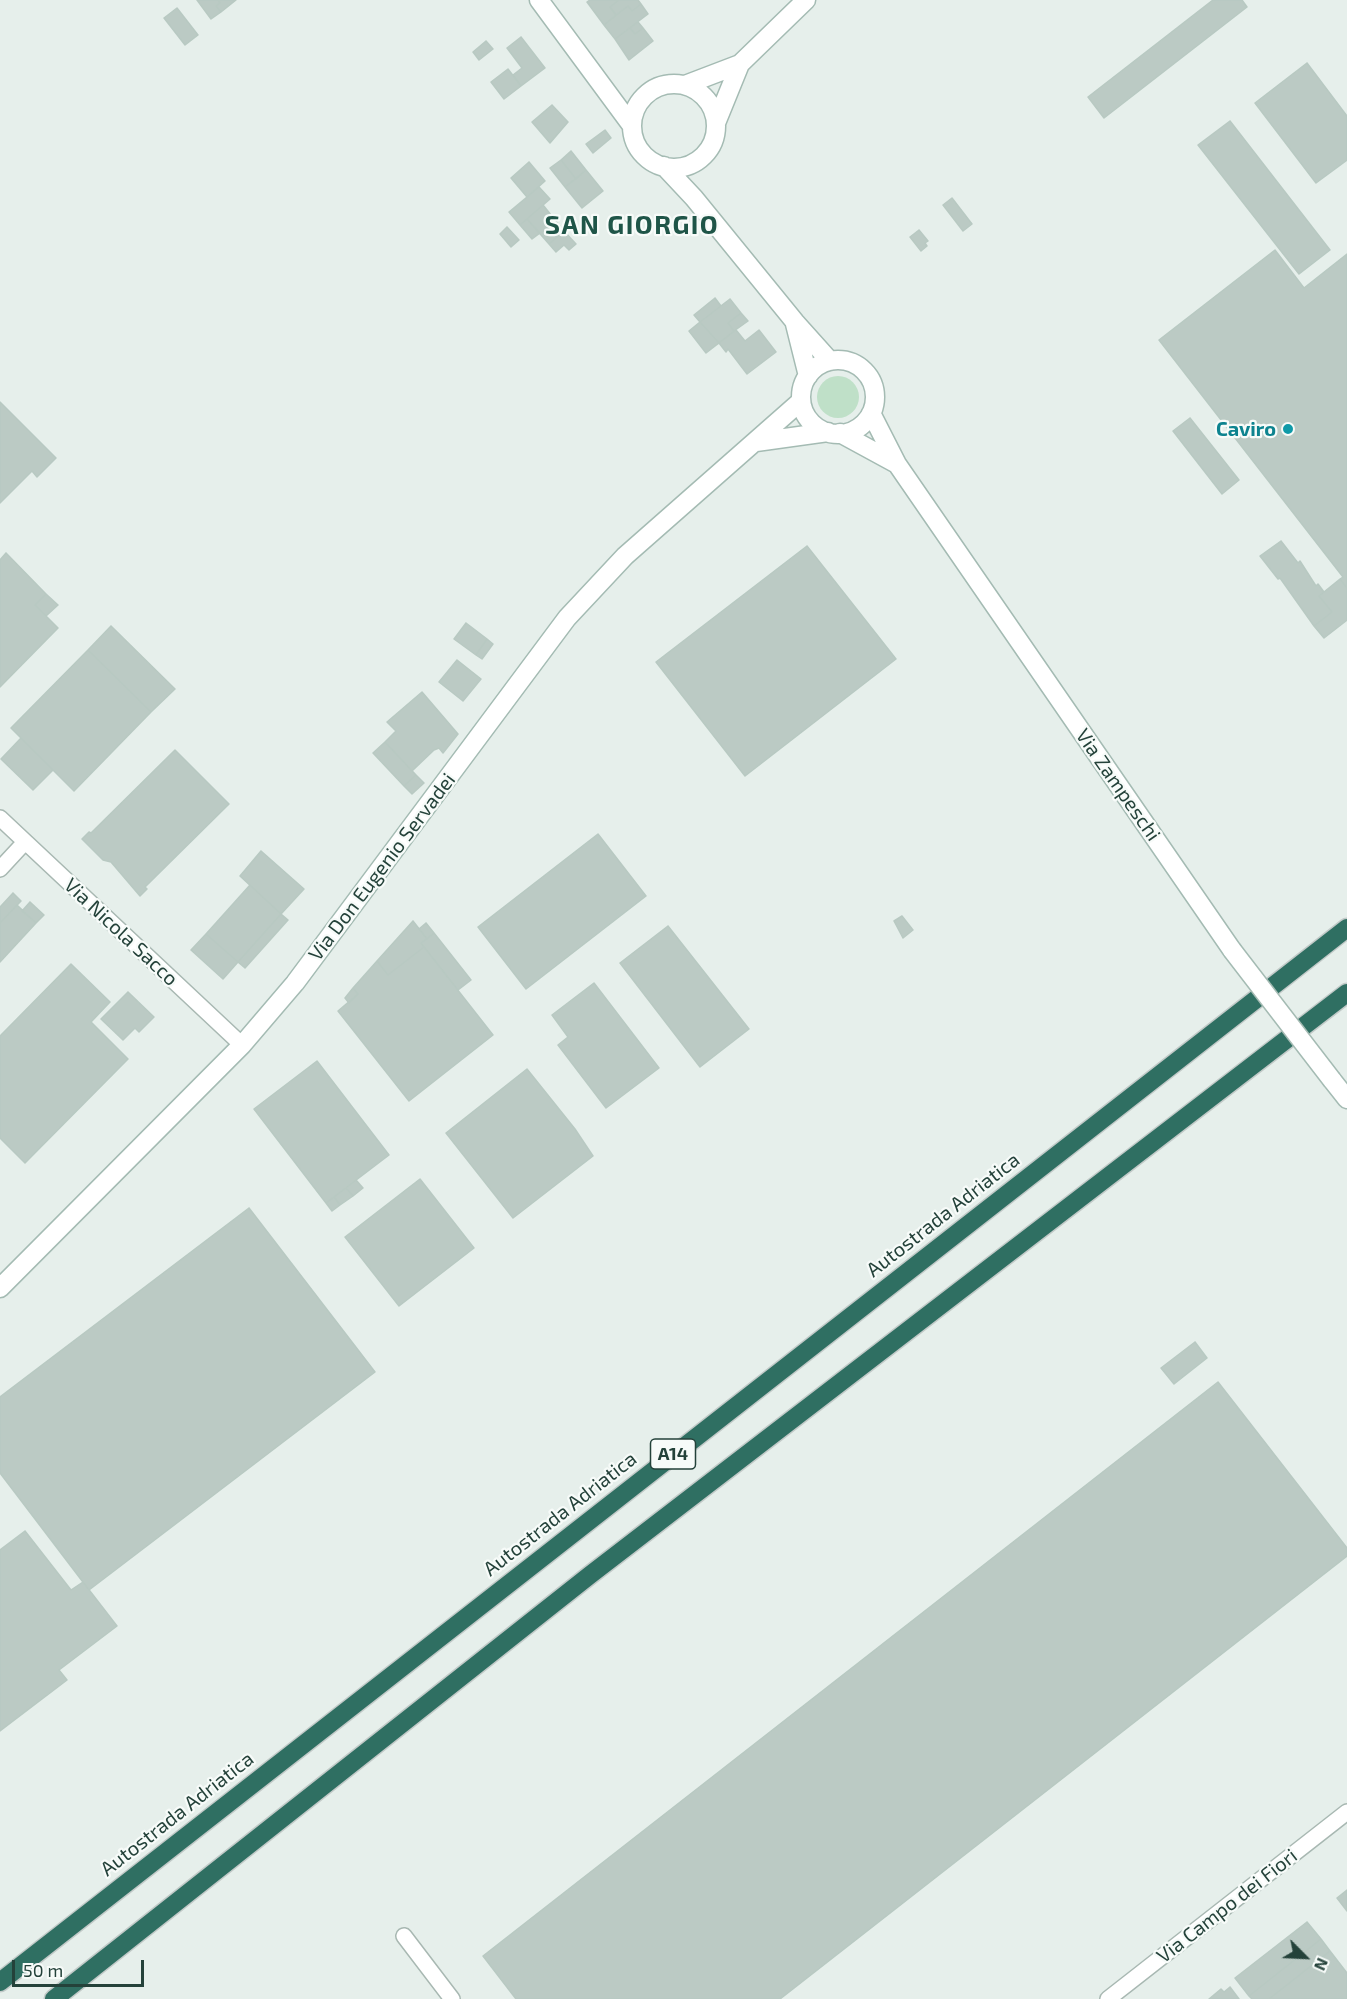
<!DOCTYPE html>
<style>
body{margin:0}
#map{position:relative;width:1347px;height:1999px;overflow:hidden;background:#e6efeb;font-family:"Exo 2",sans-serif}
canvas{display:block}
.north{position:absolute;left:1275px;top:1927px;width:60px;height:60px;-webkit-text-stroke:4px #f7fbf9;paint-order:stroke;rotate:114deg;font-size:16px;font-weight:700;line-height:24px;text-align:center;color:#24423a}
.north::after{content:'';display:block;margin:auto;width:21px;height:27px;background:#24423a;clip-path:polygon(50% 0,100% 100%,50% 72%,0 100%)}
.scale{position:absolute;left:12px;top:1960px;width:132px;height:27px;box-sizing:border-box;border:3px solid #24423a;border-top:0;padding-left:8px;font-size:18px;line-height:21px;white-space:nowrap;color:#24423a;-webkit-text-stroke:4px #f7fbf9;paint-order:stroke}
</style>
<div id="map">
<canvas width="1347" height="1999"></canvas>
<div class="north">N</div>
<div class="scale">50 m</div>
</div>
<script>
const c = document.querySelector('canvas').getContext('2d');
c.lineJoin = 'round';
function fillPath(path, color) { c.fillStyle = color; c.fill(path, 'evenodd'); }
const toPath = rows => new Path2D(rows.map(r => 'M' + r).join(''));
function trace(path, color, width, dash) { c.strokeStyle = color; c.lineWidth = width; c.lineCap = dash ? 'butt' : 'round'; c.setLineDash(dash || []); c.stroke(path); }
function label(font, color, halo, rows, align = 'center') {
  c.font = font + ' "Exo 2",sans-serif'; c.lineWidth = 4.5; c.setLineDash([]); c.textBaseline = 'middle'; c.strokeStyle = halo; c.fillStyle = color; for (const [text, x, y, turn = 0] of rows) {
    c.save(); c.translate(x, y); c.rotate((+turn || 0) * Math.PI / 180); c.textAlign = isNaN(turn) ? turn : align; if (halo) c.strokeText(text, 0, 0); c.fillText(text, 0, 0); c.restore();
  }
}
const green = toPath([
 '817 397a21 21 0 1 1 42 0a21 21 0 1 1-42 0Z'
]);
const building = toPath([
 [197,0,218,0,220,3,216,6,221,12,211,19,197,0],
 [218,0,236,0,221,12,216,6,220,3,218,0],
 [590,0,619,0,610,7,616,15,604,25,587,2,590,0],
 [619,0,638,0,641,4,632,11,628,6,616,15,610,7,619,0],
 [1213,0,1242,0,1247,7,1104,118,1088,97,1213,0],
 [641,4,648,14,615,39,604,25,628,6,632,11,641,4],
 [177,8,198,35,185,45,164,18,177,8],
 [638,22,643,28,635,34,630,28,638,22],
 [630,28,635,34,643,28,653,41,629,60,615,39,630,28],
 [521,37,545,68,521,86,513,75,522,68,507,48,521,37],
 [486,41,493,49,479,60,473,52,486,41],
 [1307,63,1347,116,1347,160,1316,183,1255,103,1307,63],
 [508,69,521,86,504,99,491,82,508,69],
 [552,105,568,122,550,143,532,122,552,105],
 [1230,121,1330,250,1299,274,1198,145,1230,121],
 [605,130,611,138,593,153,586,144,605,130],
 [571,151,586,170,576,179,561,160,571,151],
 [561,160,576,179,565,187,550,168,561,160],
 [529,162,545,181,527,197,511,178,529,162],
 [586,170,603,191,582,208,565,187,586,170],
 [539,187,550,199,520,225,509,212,539,187],
 [952,198,972,224,963,231,943,205,952,198],
 [543,205,564,231,549,244,527,219,543,205],
 [527,219,540,233,532,239,520,225,527,219],
 [507,227,519,240,511,247,500,234,507,227],
 [919,230,928,241,925,243,927,246,921,251,910,237,919,230],
 [564,231,576,244,569,250,564,245,556,252,549,244,564,231],
 [1275,250,1304,288,1347,254,1347,588,1340,579,1343,577,1159,340,1275,250],
 [715,298,721,306,700,322,694,315,715,298],
 [730,299,741,313,728,323,734,331,719,343,700,322,730,299],
 [741,313,748,321,734,331,728,323,741,313],
 [700,322,719,343,706,353,689,331,700,322],
 [736,330,745,341,759,330,776,352,747,374,728,349,726,352,719,343,736,330],
 [0,402,56,458,37,477,32,471,0,503,0,402],
 [1190,418,1239,480,1222,494,1173,431,1190,418],
 [1281,541,1298,563,1300,561,1316,586,1318,584,1324,592,1319,596,1332,612,1314,626,1280,578,1278,579,1260,556,1281,541],
 [807,546,896,659,745,776,656,662,807,546],
 [6,553,46,594,35,605,58,628,0,687,0,560,6,553],
 [1340,579,1347,588,1347,620,1324,638,1314,626,1332,612,1319,596,1340,579],
 [46,594,58,605,46,616,35,605,46,594],
 [466,623,487,639,476,655,454,639,466,623],
 [111,626,175,689,151,712,88,650,111,626],
 [487,639,493,644,482,659,476,655,487,639],
 [88,650,151,712,74,791,11,728,88,650],
 [457,660,481,679,463,701,439,682,457,660],
 [422,692,458,734,443,753,439,748,434,750,412,771,385,742,396,731,387,722,422,692],
 [21,738,53,770,33,790,1,759,21,738],
 [385,742,416,775,404,786,373,753,385,742],
 [175,750,229,804,145,887,147,889,140,896,111,862,103,860,82,839,89,832,91,833,175,750],
 [416,775,424,783,412,794,404,786,416,775],
 [598,834,646,896,526,989,478,927,598,834],
 [261,851,304,889,281,914,240,876,261,851],
 [250,885,281,914,238,962,206,934,250,885],
 [13,893,21,901,0,923,0,907,13,893],
 [30,902,44,915,36,923,22,911,30,902],
 [17,905,36,923,0,962,0,923,17,905],
 [281,914,288,920,245,968,238,962,281,914],
 [902,916,913,930,903,938,894,921,902,916],
 [413,921,427,939,421,943,424,947,388,975,377,961,413,921],
 [426,923,434,933,427,939,419,929,426,923],
 [668,926,749,1029,700,1067,620,963,668,926],
 [434,933,471,980,458,990,421,943,434,933],
 [206,934,238,962,223,979,191,950,206,934],
 [424,947,493,1035,409,1101,338,1011,358,994,353,988,377,961,388,975,424,947],
 [71,964,110,1002,91,1022,128,1059,25,1163,0,1138,0,1036,71,964],
 [594,983,659,1068,606,1108,558,1045,568,1037,552,1015,594,983],
 [353,988,358,994,349,1003,345,998,353,988],
 [128,992,154,1017,139,1032,135,1028,123,1040,101,1019,128,992],
 [317,1061,389,1155,326,1203,254,1109,317,1061],
 [527,1069,575,1129,593,1156,513,1218,446,1133,527,1069],
 [420,1179,474,1248,399,1306,345,1237,420,1179],
 [356,1180,363,1188,353,1196,346,1188,356,1180],
 [346,1188,353,1196,340,1205,334,1197,346,1188],
 [334,1197,340,1205,332,1211,326,1203,334,1197],
 [249,1208,375,1372,89,1590,0,1473,0,1397,249,1208],
 [1195,1342,1207,1358,1174,1384,1161,1368,1195,1342],
 [1218,1382,1347,1548,1347,1556,780,1999,516,1999,483,1956,1218,1382],
 [25,1531,71,1590,83,1582,117,1626,59,1670,67,1680,0,1731,0,1550,25,1531],
 [1347,1890,1347,1911,1337,1898,1347,1890],
 [1307,1922,1321,1939,1249,1996,1235,1978,1307,1922],
 [1321,1939,1330,1951,1269,1999,1252,1999,1249,1996,1321,1939],
 [1330,1951,1347,1973,1347,1999,1269,1999,1330,1951],
 [1230,1987,1239,1999,1209,1999,1221,1989,1224,1992,1230,1987]
]);
const street = toPath([
 [0,818,242,1045],
 [0,869,25,842],
 [404,1936,452,1999],
 [1108,1999,1347,1812]
]);
const secondary = toPath([
 [539,0,632,126],
 '632 126a42 42 0 1 1 84 0a42 42 0 1 1-84 0Z',
 [685,85,740,64,806,0],
 [716,123,740,64],
 [664,166,694,198,795,322,830,361],
 [795,324,808,376],
 '801 397a37 37 0 1 1 74 0a37 37 0 1 1-74 0Z',
 [871,413,897,464,1232,950],
 [840,433,897,464],
 [756,442,828,432],
 [1332,1080,1347,1099],
 [0,1288,242,1045,295,983,567,618,625,556,801,401]
]);
const highway = toPath([
 [0,1982,1347,928],
 [54,1999,590,1575,1347,993]
]);
const secondaryBridge = toPath([
 [1232,950,1332,1080]
]);
const markers = [
 [1288,429,6,"#0f9aa8"]
];
const shields = [
 [673,1454,45]
];
const shieldNames = [
 ["A14",673,1454]
];
const cultureNames = [
 ["Caviro",1276,429]
];
const streetNames = [
 ["Via Zampeschi",1118,785,55],
 ["Via Don Eugenio Servadei",382,867,-53],
 ["Via Nicola Sacco",121,932,43],
 ["Autostrada Adriatica",943,1215,-38],
 ["Autostrada Adriatica",560,1514,-38],
 ["Autostrada Adriatica",177,1814,-38],
 ["Via Campo dei Fiori",1227,1906,-38]
];
const districtNames = [
 ["SAN GIORGIO",632,225]
];
fillPath(green, '#bfe0c8');
fillPath(building, '#bbcac4');
trace(building, '#b8c9c2', 1.5);
trace(street, '#a8b8b2', 18);
trace(secondary, '#a4bbb3', 21);
trace(highway, '#c2cac8', 21);
trace(street, '#fff', 15);
trace(secondary, '#fff', 18);
trace(highway, '#2f6f62', 18);
trace(secondaryBridge, '#a4bbb3', 21, []);
trace(secondaryBridge, '#fff', 18);
for (const [x, y, r, color] of markers) { const dot = new Path2D(); dot.arc(x, y, r, 0, 2 * Math.PI); c.fillStyle = color; c.fill(dot); trace(dot, '#f7fbf9', 2); }
for (const [x, y, w] of shields) { const box = new Path2D(); box.roundRect(x - w / 2, y - 15, w, 30, 4.5); c.fillStyle = '#f7fbf9'; c.fill(box); trace(box, '#24423a', 1.5); }
label('bold 18px', '#24423a', null, shieldNames);
label('bold 20px', '#0d838f', '#f7fbf9', cultureNames, 'right');
label('20px', '#24423a', '#f7fbf9', streetNames);
c.letterSpacing = '1.5px';
label('bold 26px', '#1f5548', '#f7fbf9', districtNames);
c.letterSpacing = '0px';
</script>
